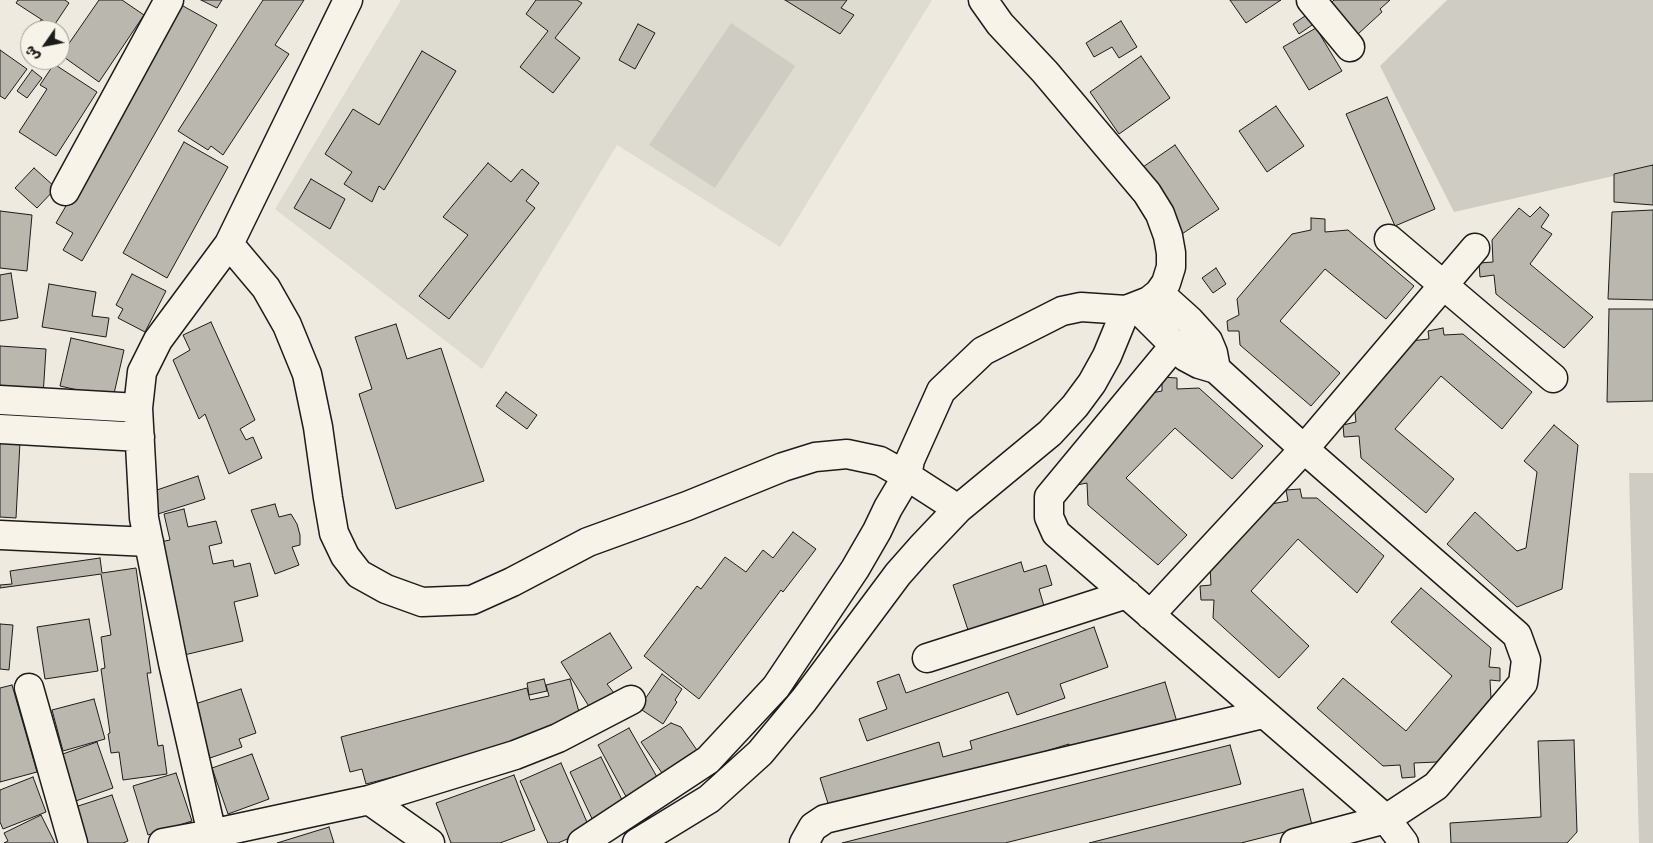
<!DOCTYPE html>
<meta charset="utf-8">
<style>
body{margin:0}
#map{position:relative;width:1653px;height:843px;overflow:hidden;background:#eeeae0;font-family:"Indie Flower","Playpen Sans Arabic",sans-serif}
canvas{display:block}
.north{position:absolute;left:20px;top:20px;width:50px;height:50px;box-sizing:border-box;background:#f7f3e8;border:1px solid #9f9d96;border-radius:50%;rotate:237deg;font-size:14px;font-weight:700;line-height:20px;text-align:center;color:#1c1c1c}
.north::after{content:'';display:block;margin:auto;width:18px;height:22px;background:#1c1c1c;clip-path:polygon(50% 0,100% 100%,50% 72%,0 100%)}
</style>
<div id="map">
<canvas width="1653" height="843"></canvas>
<div class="north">ش</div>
</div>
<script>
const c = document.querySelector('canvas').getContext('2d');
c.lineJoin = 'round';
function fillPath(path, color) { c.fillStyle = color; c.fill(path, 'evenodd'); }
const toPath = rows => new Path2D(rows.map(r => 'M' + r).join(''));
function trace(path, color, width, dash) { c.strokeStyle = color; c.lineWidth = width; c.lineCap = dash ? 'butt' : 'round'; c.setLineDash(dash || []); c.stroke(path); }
const built = toPath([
 [401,0,932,0,780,247,617,145,482,369,275,209]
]);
const green = toPath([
 [1447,0,1653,0,1653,167,1454,212,1380,66],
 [731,23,795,66,715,188,649,145],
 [1629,473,1653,473,1653,843,1639,843]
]);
const building = toPath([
 [18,0,65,0,69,3,53,27,16,3,18,0],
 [99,0,122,0,144,15,99,82,61,55,99,0],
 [201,0,222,0,217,8,201,0],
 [263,0,304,0,275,45,289,54,223,155,211,146,208,150,178,131,263,0],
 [536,0,577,0,582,3,555,38,580,58,553,93,520,67,548,31,526,14,536,0],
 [785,0,847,0,841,8,854,15,840,34,785,0],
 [1230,0,1281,0,1246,23,1230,0],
 [1334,0,1390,0,1380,9,1382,12,1358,34,1330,4,1334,0],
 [176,2,217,25,82,261,63,250,73,233,56,223,165,36,158,32,176,2],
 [1308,14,1315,23,1299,34,1293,24,1308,14],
 [41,20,52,30,35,30,33,28,41,20],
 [1121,21,1137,47,1119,58,1112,47,1094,57,1086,43,1121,21],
 [638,24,655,33,635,69,619,60,638,24],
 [1316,28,1342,71,1309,90,1283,47,1316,28],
 [0,50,27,69,5,99,0,96,0,50],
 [422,51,456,71,384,190,379,186,372,202,344,184,352,172,325,154,353,109,379,125,422,51],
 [1141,56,1170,98,1119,134,1090,92,1141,56],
 [54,64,97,92,56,156,19,132,47,89,40,85,54,64],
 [32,70,42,78,27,98,17,91,32,70],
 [1387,97,1435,209,1395,226,1346,114,1387,97],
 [1276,106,1304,146,1267,172,1239,131,1276,106],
 [184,142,228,167,167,278,123,253,184,142],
 [1175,145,1219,209,1179,236,1158,188,1143,167,1175,145],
 [488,163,511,182,522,169,539,183,526,201,535,208,449,319,419,296,468,235,443,217,488,163],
 [1653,165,1653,205,1614,202,1614,174,1653,165],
 [34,168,56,188,37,208,15,188,34,168],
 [311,179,345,199,330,229,294,208,311,179],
 [1540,207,1549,215,1541,227,1552,234,1530,264,1593,317,1564,348,1496,294,1494,275,1480,277,1479,263,1493,262,1492,240,1519,208,1530,217,1540,207],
 [1653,210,1653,300,1608,299,1612,212,1653,210],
 [0,211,32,215,27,271,0,268,0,211],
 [1311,218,1325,219,1325,232,1348,230,1414,286,1386,319,1325,269,1280,321,1340,373,1311,406,1240,345,1239,331,1228,331,1227,321,1239,315,1237,299,1292,234,1311,230,1311,218],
 [1216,268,1226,284,1213,293,1202,278,1216,268],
 [11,273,18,318,0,321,0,275,11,273],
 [132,274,166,291,145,332,118,318,123,309,116,305,132,274],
 [49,284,96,292,92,316,109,318,106,337,42,327,49,284],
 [1609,309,1653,309,1653,401,1607,402,1609,309],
 [211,322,255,420,240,429,246,440,253,437,262,458,229,474,205,414,199,419,173,360,190,350,183,335,211,322],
 [396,324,407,359,441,348,484,481,396,509,359,394,372,389,355,337,396,324],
 [1443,328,1444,335,1463,334,1532,392,1502,429,1441,376,1395,429,1454,479,1426,513,1361,458,1359,436,1344,437,1343,425,1356,422,1354,404,1410,341,1429,339,1428,331,1443,328],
 [71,338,124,350,113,398,60,386,71,338],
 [0,346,46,349,43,396,0,393,0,346],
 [1162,377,1177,378,1177,389,1199,388,1263,446,1232,479,1175,428,1126,478,1187,535,1158,565,1088,505,1087,483,1077,485,1076,471,1146,394,1162,391,1162,377],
 [506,392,537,415,527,429,496,406,506,392],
 [1554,425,1578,445,1562,589,1517,607,1447,544,1475,512,1517,551,1526,548,1537,472,1524,461,1554,425],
 [0,441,20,442,16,518,0,517,0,441],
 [198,476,205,499,158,514,151,492,198,476],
 [1300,489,1302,498,1317,498,1384,556,1357,593,1298,539,1251,591,1309,646,1279,678,1213,618,1214,600,1201,600,1200,586,1211,585,1210,567,1271,504,1288,501,1286,490,1300,489],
 [275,504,279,517,291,514,297,524,300,535,300,545,292,547,299,565,275,574,251,510,275,504],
 [184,509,188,527,216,521,222,543,209,546,213,564,233,560,234,567,250,563,258,596,234,602,243,641,180,656,160,542,170,540,164,514,184,509],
 [793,532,816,549,783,592,781,590,699,699,644,656,697,586,701,589,725,557,746,572,763,550,773,558,793,532],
 [100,558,102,573,136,568,151,673,147,673,158,746,163,745,167,774,123,780,119,752,111,753,108,734,110,733,101,669,105,668,101,637,111,635,101,574,0,588,0,585,12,584,10,571,100,558],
 [1021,562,1024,572,1046,565,1052,585,1039,589,1046,613,969,633,953,585,1021,562],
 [1421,588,1491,648,1489,667,1500,668,1500,681,1490,680,1491,698,1437,762,1414,763,1415,777,1402,778,1400,765,1383,766,1317,708,1343,678,1406,731,1452,676,1391,622,1421,588],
 [89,619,98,671,45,679,37,627,89,619],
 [0,624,13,625,9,670,0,669,0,624],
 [1094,627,1108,667,1060,684,1065,698,1017,715,1008,692,867,741,859,719,887,709,877,682,899,674,906,693,1094,627],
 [610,633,632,668,607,684,614,693,590,708,561,662,610,633],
 [662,674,682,689,675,700,677,702,663,724,639,708,662,674],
 [544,679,547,691,529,695,527,683,544,679],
 [570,679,582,723,549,736,366,784,362,769,350,772,341,737,527,688,530,700,549,696,546,685,570,679],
 [1165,682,1177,722,1072,754,1069,744,832,816,820,778,939,742,943,757,972,749,970,741,1165,682],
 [12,685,37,772,0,782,0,688,12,685],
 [241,689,256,733,239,739,242,747,210,758,192,705,241,689],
 [94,699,105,739,63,751,52,710,94,699],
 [671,723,681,727,703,759,668,782,641,742,671,723],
 [629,728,661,784,629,802,598,745,629,728],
 [1574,740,1577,832,1567,843,1451,843,1450,823,1541,817,1538,741,1574,740],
 [97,742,113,788,70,803,57,756,97,742],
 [1230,745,1241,784,1005,843,842,843,1230,745],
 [252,754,269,799,228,814,212,768,252,754],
 [601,757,627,810,595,825,570,772,601,757],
 [561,763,590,829,558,843,548,843,520,781,561,763],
 [176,773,192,821,148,835,133,786,176,773],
 [514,775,535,830,500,843,451,843,436,803,514,775],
 [33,777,46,812,3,829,0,822,0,790,33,777],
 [1303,789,1312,825,1241,843,1089,843,1303,789],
 [112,795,128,841,123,843,78,843,66,810,112,795],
 [41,815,55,843,4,843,8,841,4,833,41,815],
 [329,827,334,843,277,843,329,827]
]);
const minor = toPath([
 [1311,0,1350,47],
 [65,191,169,0],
 [1389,239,1553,378],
 [229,244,266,288,287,325,307,374,318,427,328,498,334,533,345,556,359,574,386,589,422,602,472,600,512,582,588,542,687,506,783,467,815,457,847,454,880,461,907,476,958,509],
 [1159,293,1189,320,1208,341,1213,353,1216,369],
 [1136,307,1186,357,1199,364,1216,369,1304,449,1517,635,1526,660,1523,683,1436,786,1386,819,1295,843],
 [1174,346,1049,497,1049,517,1056,533,1386,819,1404,843],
 [0,400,138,408],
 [0,429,140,437],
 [0,535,149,542],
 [1150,615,1304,449,1475,248],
 [927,658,1127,594],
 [29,688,73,843],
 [369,800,430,843],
 [163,843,211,834,369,800,515,755,558,738,631,700],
 [214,843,173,663,144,518,138,408,142,372,158,340,229,244,348,0],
 [582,843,708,760,776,687,855,569,877,531,888,508,907,476,910,460,941,391,983,351,1062,311,1081,307,1126,310,1149,301,1159,293,1166,283,1171,267,1171,253,1168,236,1160,214,1147,193,1045,72,1000,24,983,0],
 [637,843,709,799,760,753,804,700,898,574,921,548,958,509,1050,433,1075,406,1092,383,1107,356,1126,310],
 [804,843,813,827,825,819,1263,714]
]);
fillPath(built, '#dedbd1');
fillPath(green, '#cfccc3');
fillPath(building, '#bab7af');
trace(building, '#1c1c1c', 1);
trace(minor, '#1c1c1c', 31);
trace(minor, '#f7f3e8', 28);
</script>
